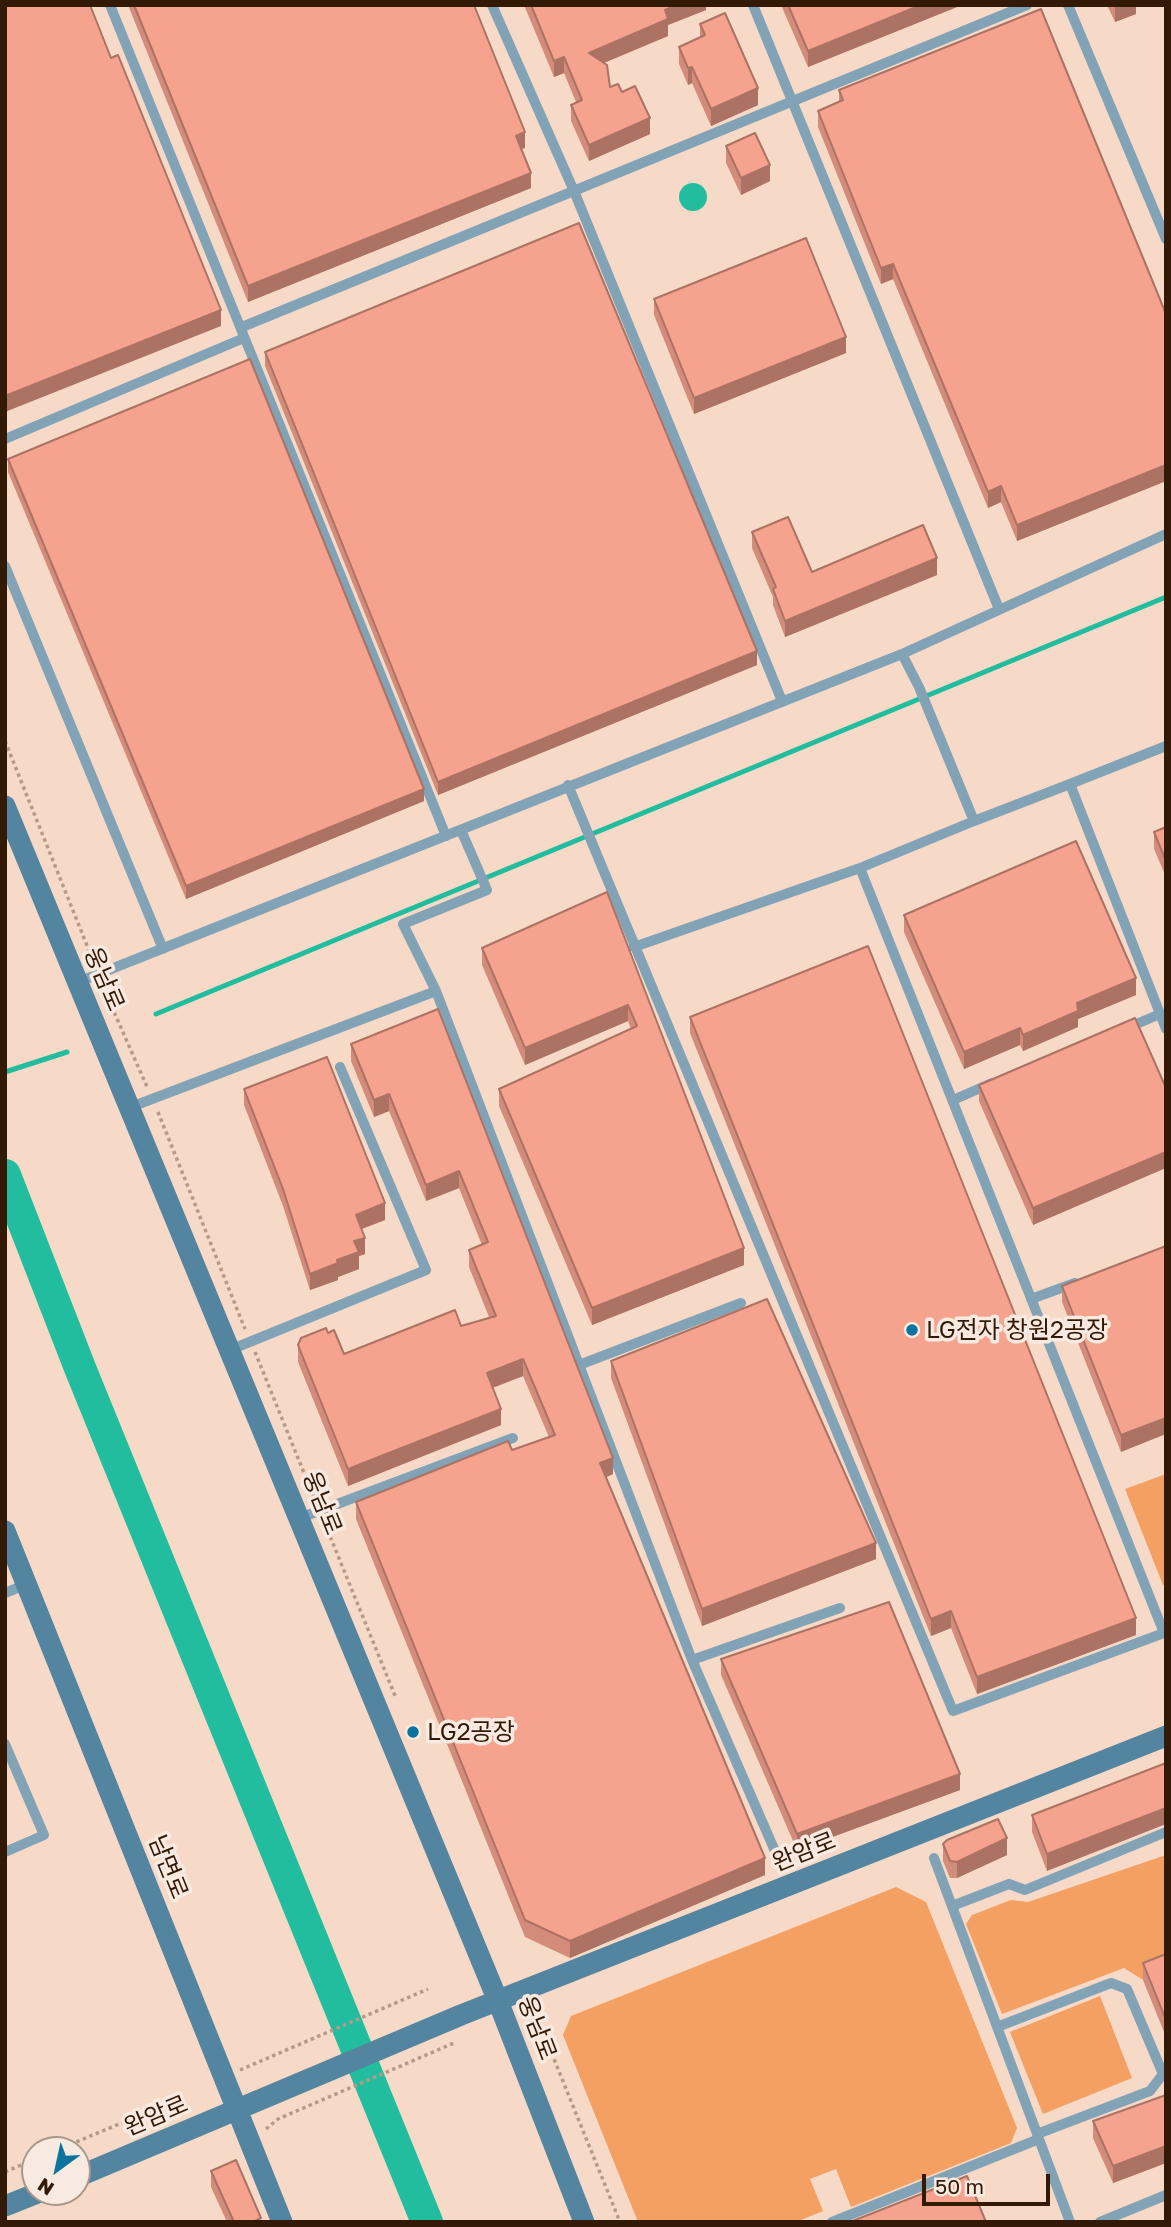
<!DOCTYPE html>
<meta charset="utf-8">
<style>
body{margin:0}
#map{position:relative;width:1171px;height:2227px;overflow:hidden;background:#f6d9c7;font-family:"Golos Text",sans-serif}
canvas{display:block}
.frame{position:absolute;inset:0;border:7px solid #331a06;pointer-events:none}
.north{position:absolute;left:21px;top:2136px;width:70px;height:70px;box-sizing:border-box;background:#f8eae0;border:2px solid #a99789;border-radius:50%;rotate:213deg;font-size:19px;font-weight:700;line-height:28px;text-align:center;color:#331a06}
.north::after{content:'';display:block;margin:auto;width:24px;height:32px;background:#0c729e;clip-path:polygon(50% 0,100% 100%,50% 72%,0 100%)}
.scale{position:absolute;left:922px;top:2174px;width:128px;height:32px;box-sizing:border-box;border:4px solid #331a06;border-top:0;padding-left:9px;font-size:21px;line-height:24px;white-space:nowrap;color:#331a06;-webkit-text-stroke:5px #f8eae0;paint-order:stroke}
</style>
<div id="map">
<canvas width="1171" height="2227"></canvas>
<div class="frame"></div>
<div class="north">N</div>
<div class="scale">50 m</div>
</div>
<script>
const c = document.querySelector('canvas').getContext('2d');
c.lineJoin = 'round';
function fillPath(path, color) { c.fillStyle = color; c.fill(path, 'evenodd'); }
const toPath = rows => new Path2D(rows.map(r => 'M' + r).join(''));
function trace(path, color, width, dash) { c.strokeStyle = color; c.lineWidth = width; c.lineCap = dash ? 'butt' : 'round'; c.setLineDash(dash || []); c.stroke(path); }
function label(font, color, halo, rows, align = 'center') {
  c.font = font + ' "Golos Text","Noto Sans KR",sans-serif'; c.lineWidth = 7; c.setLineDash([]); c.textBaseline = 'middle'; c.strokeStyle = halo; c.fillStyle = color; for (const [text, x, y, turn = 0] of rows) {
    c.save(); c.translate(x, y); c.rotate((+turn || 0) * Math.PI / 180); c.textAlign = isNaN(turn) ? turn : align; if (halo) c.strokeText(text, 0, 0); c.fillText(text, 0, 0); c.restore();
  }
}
const green = toPath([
 [1166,1474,1166,1584,1163,1585,1125,1489],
 [1163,1856,1166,1858,1166,1971,1143,1980,1124,1968,1002,2014,966,1924,972,1915,1011,1900,1028,1902],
 [896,1887,926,1902,1017,2128,1011,2143,851,2207,836,2169,810,2179,823,2211,796,2222,638,2222,563,2035,571,2016],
 [1100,1996,1132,2078,1043,2114,1010,2032]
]);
const water = toPath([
 '679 197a14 14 0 1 1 28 0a14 14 0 1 1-28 0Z'
]);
const stream = toPath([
 [156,1014,1166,597],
 [5,1072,67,1052]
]);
const river = toPath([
 [5,1175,80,1368,427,2222]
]);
const path = toPath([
 [5,741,94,963],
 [103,987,148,1089],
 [158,1112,245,1329],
 [255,1352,315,1500],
 [325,1524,396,1698],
 [541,2027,620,2222],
 [240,2070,428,1989],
 [266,2129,278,2119,454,2043],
 [57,2150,186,2096],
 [5,2172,35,2159]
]);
const lane = toPath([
 [110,5,446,836],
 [492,5,574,191,782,701],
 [753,5,999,609],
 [1068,5,1166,239],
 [242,327,1027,5],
 [5,439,244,338],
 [5,566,163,949],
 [1070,784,1166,746],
 [568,785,953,1711,1164,1633,860,868,974,821,919,687,902,654,1166,534],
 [974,821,1070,784,1166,1029],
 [461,830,487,890,403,924,436,991,692,1660,778,1858],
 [634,947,860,868],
 [76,983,902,654],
 [1127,1028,1160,1014],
 [953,1100,992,1083],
 [131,1107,436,991],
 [1031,1299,1075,1283],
 [230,1350,426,1270,340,1067],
 [579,1365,741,1303],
 [300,1518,513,1438],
 [5,1593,27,1584],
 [692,1660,840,1608],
 [5,1744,44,1835,5,1852],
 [934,1858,1070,2222],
 [952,1906,1009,1884,1025,1890,1166,1832],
 [997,2027,1111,1983,1127,1989,1163,2074,1150,2091,1037,2134],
 [832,2222,1039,2139],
 [1100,2222,1166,2195]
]);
const secondary = toPath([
 [5,806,498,2001,584,2222],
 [5,1531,282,2222],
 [77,2177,461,2015,1166,1736],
 [5,2206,40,2192]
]);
const wall = toPath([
 [128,5,474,5,525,148,522,149,531,188,248,302],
 [524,5,706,5,706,10,668,25,668,36,604,63,610,87,622,92,650,134,589,161,571,121,571,105,576,102,564,73,554,77],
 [781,5,962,5,808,67],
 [1107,5,1136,5,1136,14,1115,22],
 [700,24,758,105,711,126,692,83,688,85,679,64,679,47,700,37],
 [839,90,1166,314,1166,481,1017,541,1001,502,988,508,893,279,881,284,818,127,818,111,839,101],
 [726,146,770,181,741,195,726,163],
 [654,299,846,353,694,414,654,315],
 [265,352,757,665,438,795,265,366],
 [8,459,424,801,186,899,8,472],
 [752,532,812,572,937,575,785,637,773,605,773,597,752,548],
 [1166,827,1166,877,1154,849,1154,832],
 [607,892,744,1265,592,1325,499,1106,499,1089,631,1029,628,1021,525,1065,482,965,482,948],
 [904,915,1136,995,1078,1019,1078,1027,1023,1051,1020,1045,964,1069,904,932],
 [438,1009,613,1474,606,1477,765,1875,570,1958,525,1937,356,1519,356,1502,549,1437,523,1376,492,1388,501,1425,348,1486,298,1362,298,1345,328,1333,344,1354,461,1326,489,1317,469,1267,469,1250,482,1245,459,1188,426,1201,389,1111,374,1117,351,1061,351,1044],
 [690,1017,1136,1635,977,1694,951,1628,931,1636,690,1033],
 [979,1085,1166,1088,1033,1225,979,1101],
 [244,1089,385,1220,362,1229,365,1254,359,1256,359,1269,338,1277,338,1280,310,1290,283,1206,244,1105],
 [1166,1246,1121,1452,1062,1302,1062,1286],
 [611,1361,876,1559,702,1626,611,1378],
 [721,1659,960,1790,797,1850,721,1675],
 [1166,1763,1047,1871,1032,1832,1032,1815],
 [943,1844,1007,1855,957,1878,950,1878,943,1861],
 [1166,1954,1166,2037,1143,1980,1143,1963],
 [1166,2095,1166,2163,1113,2183,1093,2138,1093,2121],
 [211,2171,261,2222,227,2222,211,2187]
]);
const shadedWall = toPath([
 [677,5,706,5,706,10,668,25,668,36,589,69,589,53,665,10],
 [921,5,962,5,808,67,808,51],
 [1115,5,1136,5,1136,14,1115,22],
 [564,57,564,73,554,77,554,61],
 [692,67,692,83,688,85,688,68],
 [758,88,758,105,711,126,711,109],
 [650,118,650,134,589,161,589,145],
 [525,132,525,148,516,151,516,136],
 [770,165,770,181,741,195,741,178],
 [531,173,531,188,248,302,248,286],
 [893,264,893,279,881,284,881,268],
 [221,310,221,326,5,412,5,396],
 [846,337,846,353,694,414,694,398],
 [1166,465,1166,481,1017,541,1017,525],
 [1001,486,1001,502,988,508,988,492],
 [937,558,937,575,785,637,785,621],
 [757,651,757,665,438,795,438,782],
 [424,789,424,801,186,899,186,886],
 [1136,978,1136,995,1078,1019,1078,1027,1023,1051,1023,1035,1077,1003],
 [628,1005,628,1021,525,1065,525,1048],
 [1020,1028,1020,1045,964,1069,964,1052],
 [389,1094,389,1111,374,1117,374,1100],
 [1166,1152,1166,1168,1033,1225,1033,1208],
 [459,1171,459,1188,426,1201,426,1185],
 [385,1203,385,1220,356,1231,356,1215],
 [365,1238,365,1254,359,1256,359,1269,338,1277,338,1280,310,1290,310,1274,337,1260,354,1241],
 [744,1248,744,1265,592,1325,592,1308],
 [523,1359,523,1376,487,1390,487,1373],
 [501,1409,501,1425,348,1486,348,1469],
 [1166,1418,1166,1434,1121,1452,1121,1435],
 [613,1458,613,1474,600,1480,600,1463],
 [876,1543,876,1559,702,1626,702,1609],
 [951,1611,951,1628,931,1636,931,1619],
 [1136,1618,1136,1635,977,1694,977,1677],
 [960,1774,960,1790,797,1850,797,1834],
 [1166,1808,1166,1824,1047,1871,1047,1854],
 [1007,1838,1007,1855,957,1878,957,1862],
 [765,1858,765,1875,570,1958,570,1941],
 [1166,2146,1166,2163,1113,2183,1113,2166]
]);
const building = toPath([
 [5,5,90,5,111,58,118,55,221,310,5,396,5,5],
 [134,5,474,5,525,132,516,136,531,173,248,286,134,5],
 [531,5,677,5,665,10,668,19,589,53,607,65,610,87,618,84,622,92,635,86,650,118,589,145,571,105,582,100,564,57,554,61,531,5],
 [788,5,921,5,808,51,788,5],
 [1041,9,1166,314,1166,465,1017,525,1001,486,988,492,893,264,881,268,818,111,843,100,839,90,1041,9],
 [725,13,758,88,711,109,692,67,688,68,679,47,705,35,700,24,725,13],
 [755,133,770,165,741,178,726,146,755,133],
 [579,223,757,651,438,782,265,352,579,223],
 [806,238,846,337,694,398,654,299,806,238],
 [250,359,424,789,186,886,8,459,250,359],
 [788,517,812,572,923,525,937,558,785,621,773,589,776,587,752,532,788,517],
 [1166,827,1166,861,1154,832,1166,827],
 [1076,841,1136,978,1077,1003,1078,1011,1023,1035,1020,1028,964,1052,904,915,1076,841],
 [607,892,744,1248,592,1308,499,1089,637,1026,628,1005,525,1048,482,948,607,892],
 [868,946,1136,1618,977,1677,951,1611,931,1619,690,1017,868,946],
 [438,1009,613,1458,600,1463,765,1858,570,1941,525,1920,356,1502,508,1441,512,1450,555,1435,523,1359,487,1373,501,1409,348,1469,298,1345,301,1338,326,1328,328,1333,334,1330,344,1354,455,1310,461,1326,496,1316,469,1250,488,1242,459,1171,426,1185,389,1094,374,1100,351,1044,438,1009],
 [1135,1018,1166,1088,1166,1152,1033,1208,979,1085,1135,1018],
 [327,1057,385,1203,356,1215,365,1238,354,1241,359,1252,337,1260,338,1263,310,1274,283,1189,244,1089,327,1057],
 [1166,1246,1166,1418,1121,1435,1062,1286,1166,1246],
 [767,1299,876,1543,702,1609,611,1361,767,1299],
 [889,1602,960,1774,797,1834,721,1659,889,1602],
 [1166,1763,1166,1808,1047,1854,1032,1815,1166,1763],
 [998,1819,1007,1838,957,1862,950,1861,943,1844,947,1840,998,1819],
 [1166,1954,1166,2020,1143,1963,1166,1954],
 [1166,2095,1166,2146,1113,2166,1093,2121,1166,2095],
 [236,2160,261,2218,253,2222,234,2222,211,2171,236,2160],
 [967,2176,986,2222,850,2222,967,2176]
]);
const markers = [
 [912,1330,7,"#0c729e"],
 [413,1732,7,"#0c729e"]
];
const streetNames = [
 ["웅남로",104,979,67],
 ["웅남로",322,1503,68],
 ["완암로",804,1852,-22],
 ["남면로",168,1867,68],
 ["웅남로",537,2028,69],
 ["완암로",156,2116,-23]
];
const poiNames = [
 ["LG전자 창원2공장",926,1330],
 ["LG2공장",427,1732]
];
fillPath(green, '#f4a062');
fillPath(water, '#22bd9f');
trace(stream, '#22bd9f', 5);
trace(river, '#22bd9f', 32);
trace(path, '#b69a87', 3.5, [3.5, 3.5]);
trace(lane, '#82a2b6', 10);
trace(secondary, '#5384a0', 21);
fillPath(wall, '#d38c7a');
fillPath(shadedWall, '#ac7263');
fillPath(building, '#f5a38e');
trace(building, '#ac7263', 2);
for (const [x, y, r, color] of markers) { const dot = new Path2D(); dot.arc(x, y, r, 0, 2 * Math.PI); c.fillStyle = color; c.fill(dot); trace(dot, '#f8eae0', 2.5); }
label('24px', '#331a06', '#f8eae0', streetNames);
label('24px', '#331a06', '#f8eae0', poiNames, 'left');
</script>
